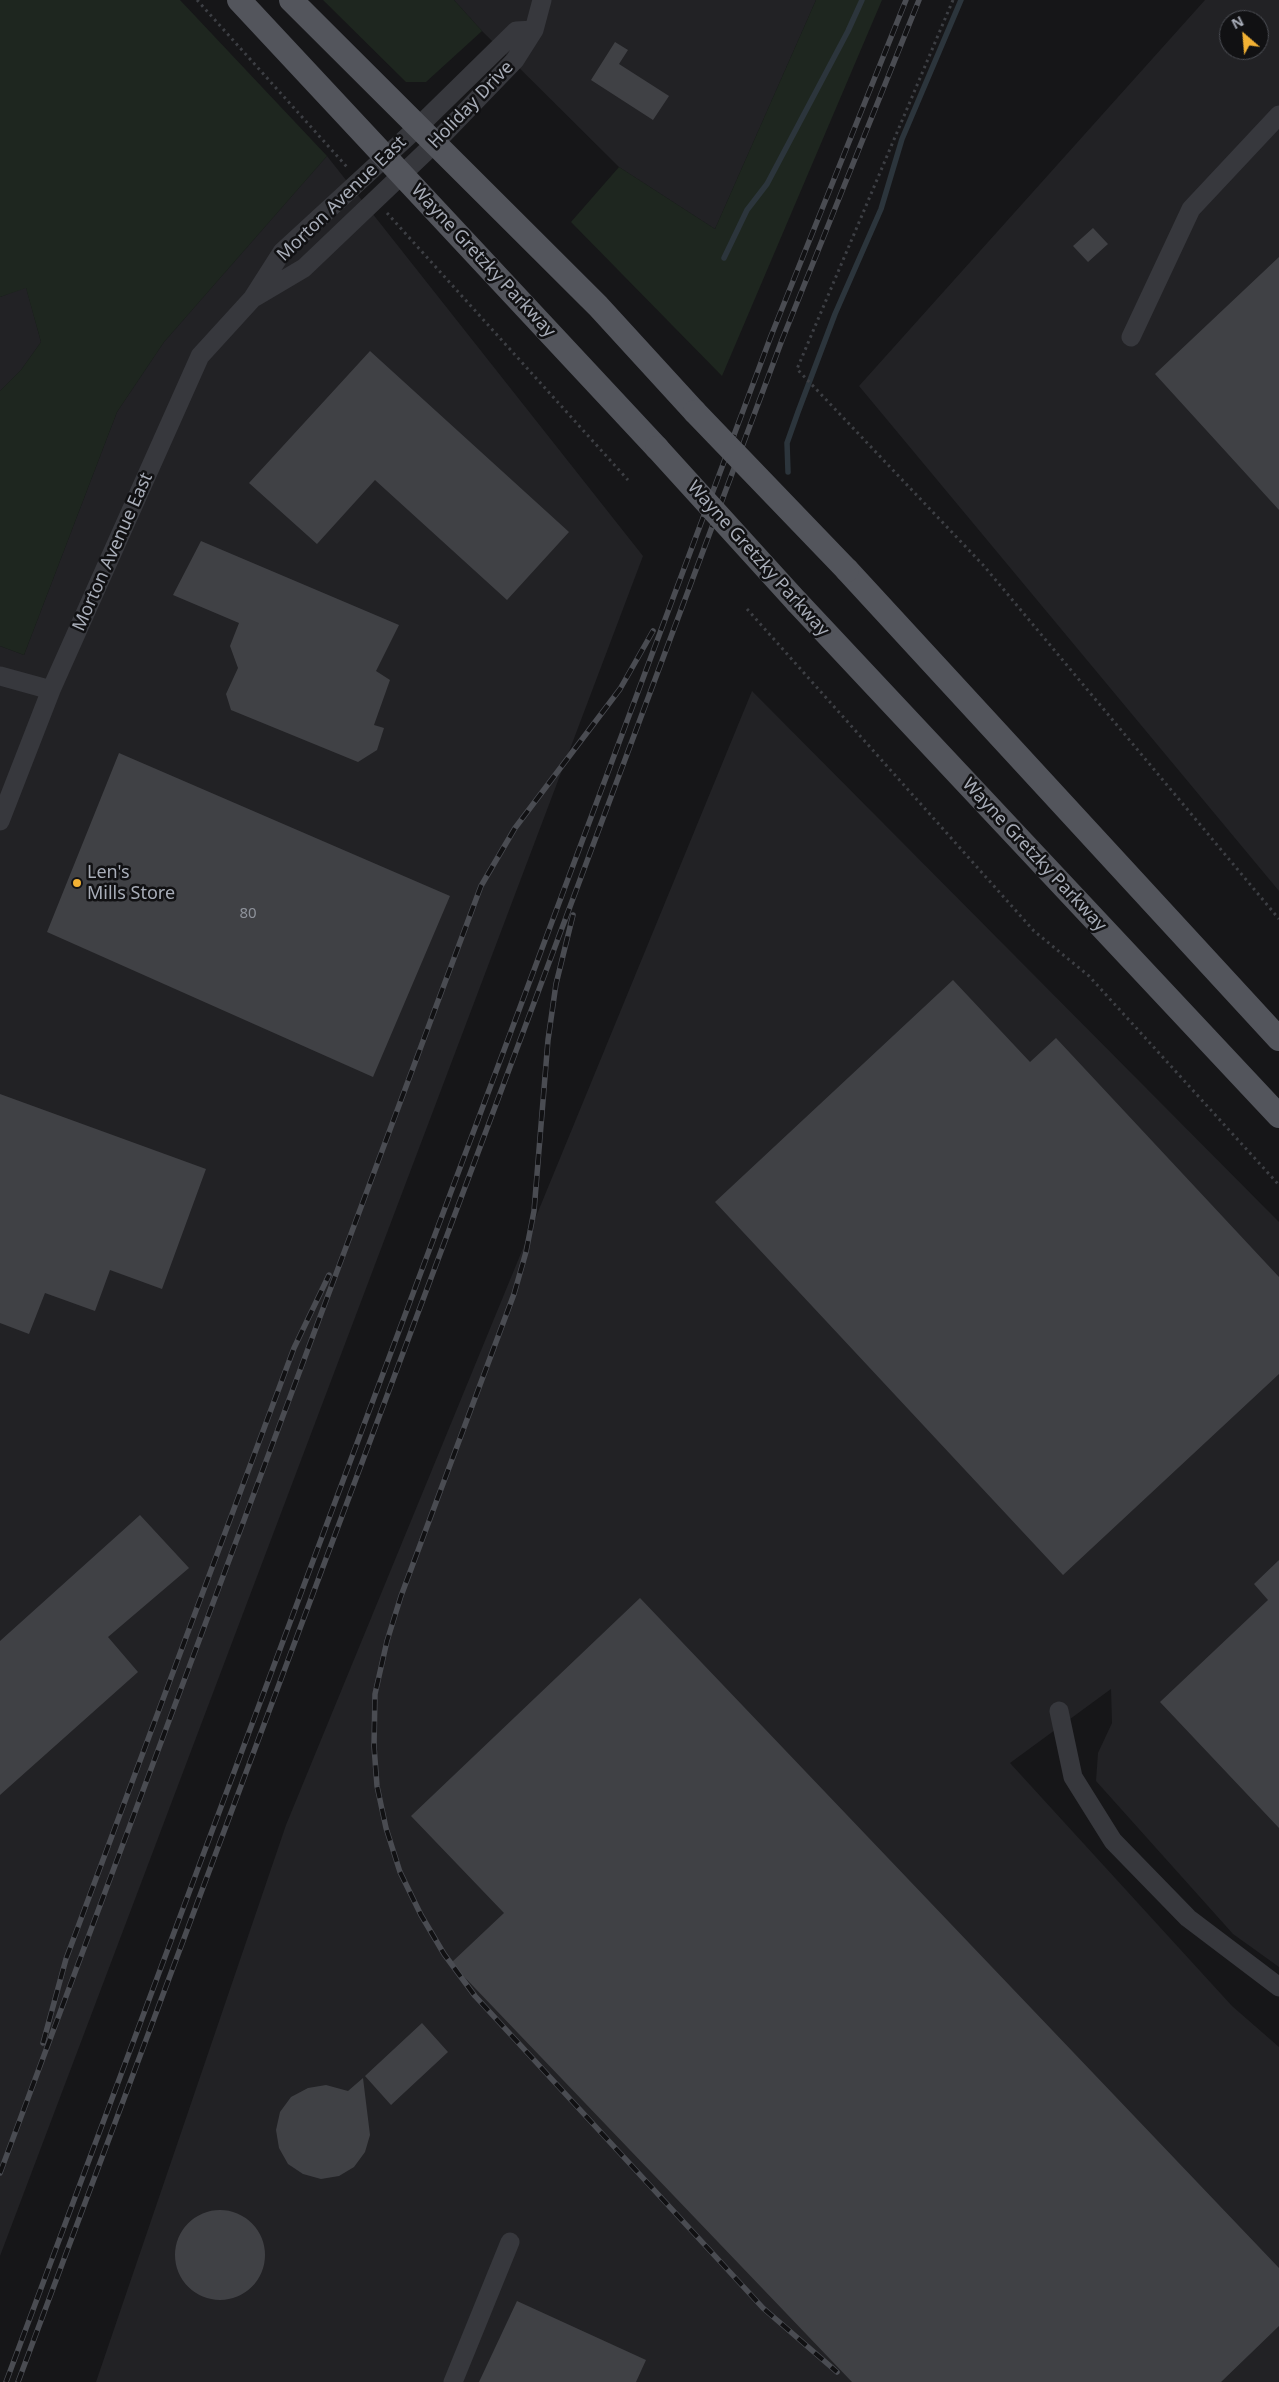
<!DOCTYPE html>
<style>
body{margin:0}
#map{position:relative;width:1279px;height:2382px;overflow:hidden;background:#161618;font-family:"Noto Sans",sans-serif}
canvas{display:block}
.north{position:absolute;left:1219px;top:10px;width:50px;height:50px;box-sizing:border-box;background:#111113;border:1px solid #4d4f55;border-radius:50%;rotate:333deg;font-size:14px;font-weight:700;line-height:20px;text-align:center;color:#a8adb8}
.north::after{content:'';display:block;margin:auto;width:18px;height:22px;background:#f2b134;clip-path:polygon(50% 0,100% 100%,50% 72%,0 100%)}
</style>
<div id="map">
<canvas width="1279" height="2382"></canvas>
<div class="north">N</div>
</div>
<script>
const c = document.querySelector('canvas').getContext('2d');
c.lineJoin = 'round';
function fillPath(path, color) { c.fillStyle = color; c.fill(path, 'evenodd'); }
const toPath = rows => new Path2D(rows.map(r => 'M' + r).join(''));
function trace(path, color, width, dash) { c.strokeStyle = color; c.lineWidth = width; c.lineCap = dash ? 'butt' : 'round'; c.setLineDash(dash || []); c.stroke(path); }
function label(font, color, halo, rows, align = 'center') {
  c.font = font + ' "Noto Sans",sans-serif'; c.lineWidth = 5; c.setLineDash([]); c.textBaseline = 'middle'; c.strokeStyle = halo; c.fillStyle = color; for (const [text, x, y, turn = 0] of rows) {
    c.save(); c.translate(x, y); c.rotate((+turn || 0) * Math.PI / 180); c.textAlign = isNaN(turn) ? turn : align; if (halo) c.strokeText(text, 0, 0); c.fillText(text, 0, 0); c.restore();
  }
}
const built = toPath([
 [454,0,816,0,715,229,619,167,482,31],
 [1205,0,1279,0,1279,891,859,386],
 [1229,20,1259,20,1259,50,1229,50],
 [327,156,643,556,0,2256,0,646,24,655,117,412,164,342],
 [26,287,41,342,21,370,0,391,0,297],
 [752,691,1279,1222,1279,1967,1233,1934,1096,1781,1098,1753,1112,1723,1111,1689,1010,1763,1232,2006,1279,2047,1279,2382,96,2382,286,1825]
]);
const green = toPath([
 [0,0,180,0,327,156,164,342,117,412,24,655,0,646,0,391,21,370,41,342,26,288,0,297],
 [323,0,454,0,482,31,426,82,406,82],
 [816,0,882,0,722,376,571,222,619,167,715,229]
]);
const stream = toPath([
 [724,258,747,210,767,184,848,31,862,0],
 [788,472,787,443,798,412,835,314,881,209,902,139,961,0]
]);
const building = toPath([
 [615,42,628,50,619,64,669,96,653,120,591,80],
 [1093,228,1108,244,1088,262,1073,246],
 [1279,257,1279,510,1155,374],
 [370,351,569,532,507,600,375,480,317,544,249,483],
 [201,541,399,625,376,671,390,680,374,725,384,728,377,750,358,762,231,710,226,694,238,668,230,646,239,623,173,595],
 [119,753,450,896,373,1077,47,932],
 [953,980,1030,1062,1056,1038,1279,1277,1279,1374,1063,1575,715,1202],
 [0,1094,206,1169,162,1289,110,1270,95,1311,45,1293,29,1334,0,1323],
 [140,1515,189,1568,108,1637,138,1672,0,1795,0,1641],
 [1279,1560,1279,1828,1160,1702,1268,1600,1254,1584],
 [640,1598,1279,2268,1279,2326,1221,2382,852,2382,451,1963,504,1913,411,1816],
 [422,2023,448,2052,391,2105,365,2076],
 [363,2078,370,2135,365,2152,354,2167,339,2176,321,2179,303,2174,288,2164,279,2148,276,2130,280,2112,291,2097,308,2088,326,2085,348,2091],
 '175 2255a45 45 0 1 1 90 0a45 45 0 1 1-90 0Z',
 [517,2301,646,2360,636,2382,479,2382]
]);
const path = toPath([
 [197,0,347,167],
 [953,0,797,369,984,566,1279,919],
 [387,213,628,480],
 [747,609,1034,931,1089,976,1279,1185]
]);
const minor = toPath([
 [255,297,304,268,435,143,515,60,534,30,542,0],
 [1131,337,1191,209,1279,115],
 [0,676,51,690],
 [0,821,51,690,200,356,252,299,282,252,418,127,516,31,534,30],
 [1059,1711,1073,1777,1113,1841,1188,1918,1279,1987],
 [453,2382,510,2242]
]);
const major = toPath([
 [239,0,657,448],
 [291,0,598,306,695,412],
 [847,570,1279,1039],
 [797,602,1279,1116]
]);
const rail = toPath([
 [573,915,556,984,548,1040,534,1211,526,1252,514,1294,401,1596,387,1641,375,1694,374,1746,377,1786,386,1828,400,1872,421,1915,444,1954,475,1996,763,2308,837,2372],
 [43,2043,66,1959,294,1348,329,1275],
 [0,2173,481,886,515,828,620,689,653,631],
 [6,2382,771,336,906,0],
 [18,2382,782,340,919,0]
]);
const majorBridge = toPath([
 [695,412,847,570],
 [657,448,797,602]
]);
const markers = [
 [77,883,5,"#f2b134"]
];
const numberNames = [
 ["80",248,914]
];
const streetNames = [
 ["Holiday Drive",471,105,-46],
 ["Morton Avenue East",342,199,-44],
 ["Wayne Gretzky Parkway",483,261,47],
 ["Morton Avenue East",113,552,-66],
 ["Wayne Gretzky Parkway",758,559,48],
 ["Wayne Gretzky Parkway",1034,855,47]
];
const poiNames = [
 ["Len's",87,873],
 ["Mills Store",87,894]
];
fillPath(built, '#222225');
fillPath(green, '#1e261f');
trace(stream, '#2c353c', 5.5);
fillPath(building, '#404145');
trace(path, '#3d3f44', 3, [2.5, 4]);
trace(minor, '#37383d', 19);
trace(major, '#53555c', 24);
trace(rail, '#4a4c52', 5.5);
trace(rail, '#111113', 4, [11]);
trace(majorBridge, '#53555c', 24);
for (const [x, y, r, color] of markers) { const dot = new Path2D(); dot.arc(x, y, r, 0, 2 * Math.PI); c.fillStyle = color; c.fill(dot); trace(dot, '#111113', 2); }
label('15px', '#8e929b', null, numberNames);
label('18px', '#a8adb8', '#111113', streetNames);
label('18px', '#a8adb8', '#111113', poiNames, 'left');
</script>
